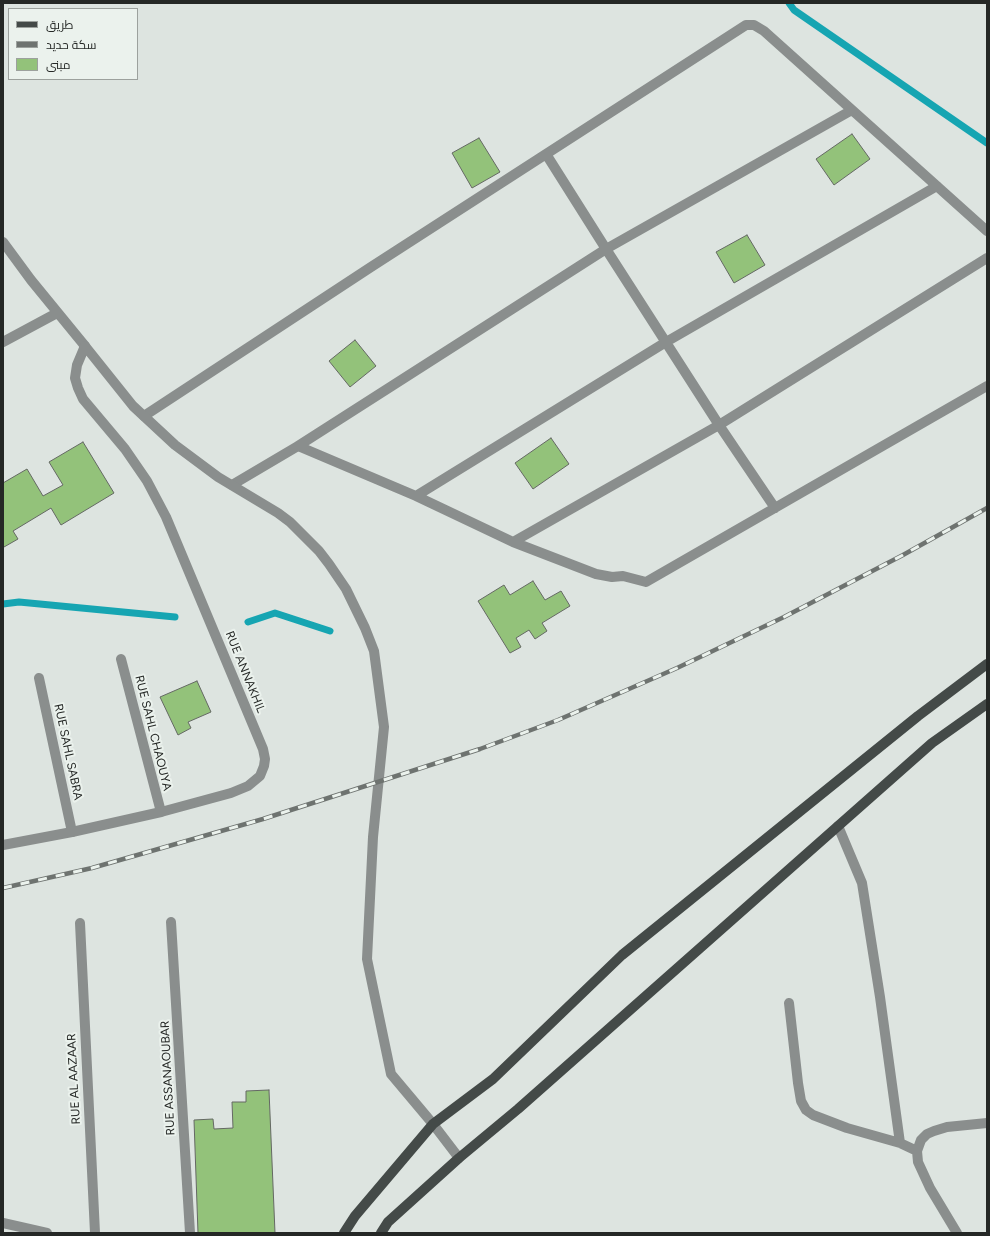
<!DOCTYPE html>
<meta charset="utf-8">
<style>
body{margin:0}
#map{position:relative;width:990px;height:1236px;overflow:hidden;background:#dde4e0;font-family:Figtree,Cairo,sans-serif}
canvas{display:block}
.frame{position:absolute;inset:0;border:4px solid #252826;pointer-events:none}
.legend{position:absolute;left:8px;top:8px;width:130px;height:72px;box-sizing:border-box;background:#ebf2ed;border:1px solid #9ca19d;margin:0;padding:5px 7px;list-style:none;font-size:12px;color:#252826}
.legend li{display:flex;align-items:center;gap:8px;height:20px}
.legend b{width:20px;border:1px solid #9ca19d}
</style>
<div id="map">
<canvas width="990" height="1236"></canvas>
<div class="frame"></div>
<ul class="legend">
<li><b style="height:5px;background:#444a48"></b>طريق</li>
<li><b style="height:5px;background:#6e7370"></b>سكة حديد</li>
<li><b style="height:11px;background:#93c27a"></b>مبنى</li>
</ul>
</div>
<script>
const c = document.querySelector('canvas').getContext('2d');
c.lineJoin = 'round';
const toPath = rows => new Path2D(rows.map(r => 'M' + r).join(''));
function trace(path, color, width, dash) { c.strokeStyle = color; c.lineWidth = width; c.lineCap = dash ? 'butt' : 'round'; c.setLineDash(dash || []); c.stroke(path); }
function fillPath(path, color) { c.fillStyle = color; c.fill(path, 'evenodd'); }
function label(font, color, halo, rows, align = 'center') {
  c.font = font + ' Figtree,sans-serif'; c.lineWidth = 4; c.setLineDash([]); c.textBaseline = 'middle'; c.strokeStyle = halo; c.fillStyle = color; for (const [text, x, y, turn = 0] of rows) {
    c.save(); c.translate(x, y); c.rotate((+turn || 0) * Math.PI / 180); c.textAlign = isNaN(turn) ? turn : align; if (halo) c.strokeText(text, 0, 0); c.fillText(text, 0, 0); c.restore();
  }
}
const stream = toPath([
 [789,3,794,10,987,143],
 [3,604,19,602,175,617],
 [248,622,275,613,330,631]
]);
const building = toPath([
 [852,134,870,159,834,185,816,159,852,134],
 [479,138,500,172,472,188,452,153,479,138],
 [747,235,765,265,734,283,716,252,747,235],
 [355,340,376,366,350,387,329,361,355,340],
 [551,438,569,464,533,489,515,463,551,438],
 [83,442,114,493,61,525,51,508,13,531,18,539,4,547,3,545,3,483,27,469,43,496,63,485,49,462,83,442],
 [533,581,545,600,561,591,570,606,542,623,547,631,535,639,529,630,516,638,521,647,510,653,478,601,504,585,510,595,533,581],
 [197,681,211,712,188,722,191,728,178,735,160,697,197,681],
 [269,1090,275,1233,198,1233,194,1120,213,1119,214,1129,233,1128,232,1102,246,1102,246,1091,269,1090]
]);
const service = toPath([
 [838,826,862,883,880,997,900,1143],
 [789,1003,798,1083,801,1101,806,1110,813,1115,847,1128,900,1143,917,1151],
 [957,1233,930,1188,918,1162,917,1151,921,1140,927,1134,934,1131,947,1127,987,1123]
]);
const minor = toPath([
 [546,154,606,249,719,425,775,508],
 [3,242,31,280,85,346],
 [3,342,57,313],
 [144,416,371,267,746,25,754,25,764,31,987,231],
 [298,446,416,496,513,542,596,574,612,577,623,576,646,582,987,386],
 [232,485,298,446,606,249,852,110],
 [416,496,666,342,937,186],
 [513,542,719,425,987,258],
 [121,659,161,812],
 [39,678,72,832],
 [171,922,190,1233],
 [80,923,95,1233],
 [3,1223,47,1233]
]);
const tertiary = toPath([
 [3,845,72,832,161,812,231,793,248,786,260,776,264,766,265,759,263,749,166,517,147,481,125,449,83,399,78,388,75,378,77,365,85,346,133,406,175,445,218,477,278,513,290,522,319,551,329,564,346,589,365,628,374,651,384,727,373,837,367,959,391,1074,433,1124,459,1158]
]);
const primary = toPath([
 [344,1233,355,1216,433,1124,493,1079,622,955,918,716,987,664],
 [381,1233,388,1222,459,1158,518,1109,932,743,987,704]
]);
const rail = toPath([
 [3,888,92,868,263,819,480,749,558,720,677,668,784,617,903,555,987,508]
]);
const streetNames = [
 ["RUE ANNAKHIL",245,672,68],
 ["RUE SAHL CHAOUYA",153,733,76],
 ["RUE SAHL SABRA",68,752,78],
 ["RUE ASSANAOUBAR",168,1078,-93],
 ["RUE AL AAZAAR",74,1079,-93]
];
trace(stream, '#16a5b2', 7);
fillPath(building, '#93c27a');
trace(building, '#646863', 1);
trace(service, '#8a8e8d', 10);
trace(minor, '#8a8e8d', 10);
trace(tertiary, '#8a8e8d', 10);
trace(primary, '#444a48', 10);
trace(rail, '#6e7370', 4.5);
trace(rail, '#ebf2ed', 3, [9]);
label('12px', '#252826', '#ebf2ed', streetNames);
</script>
